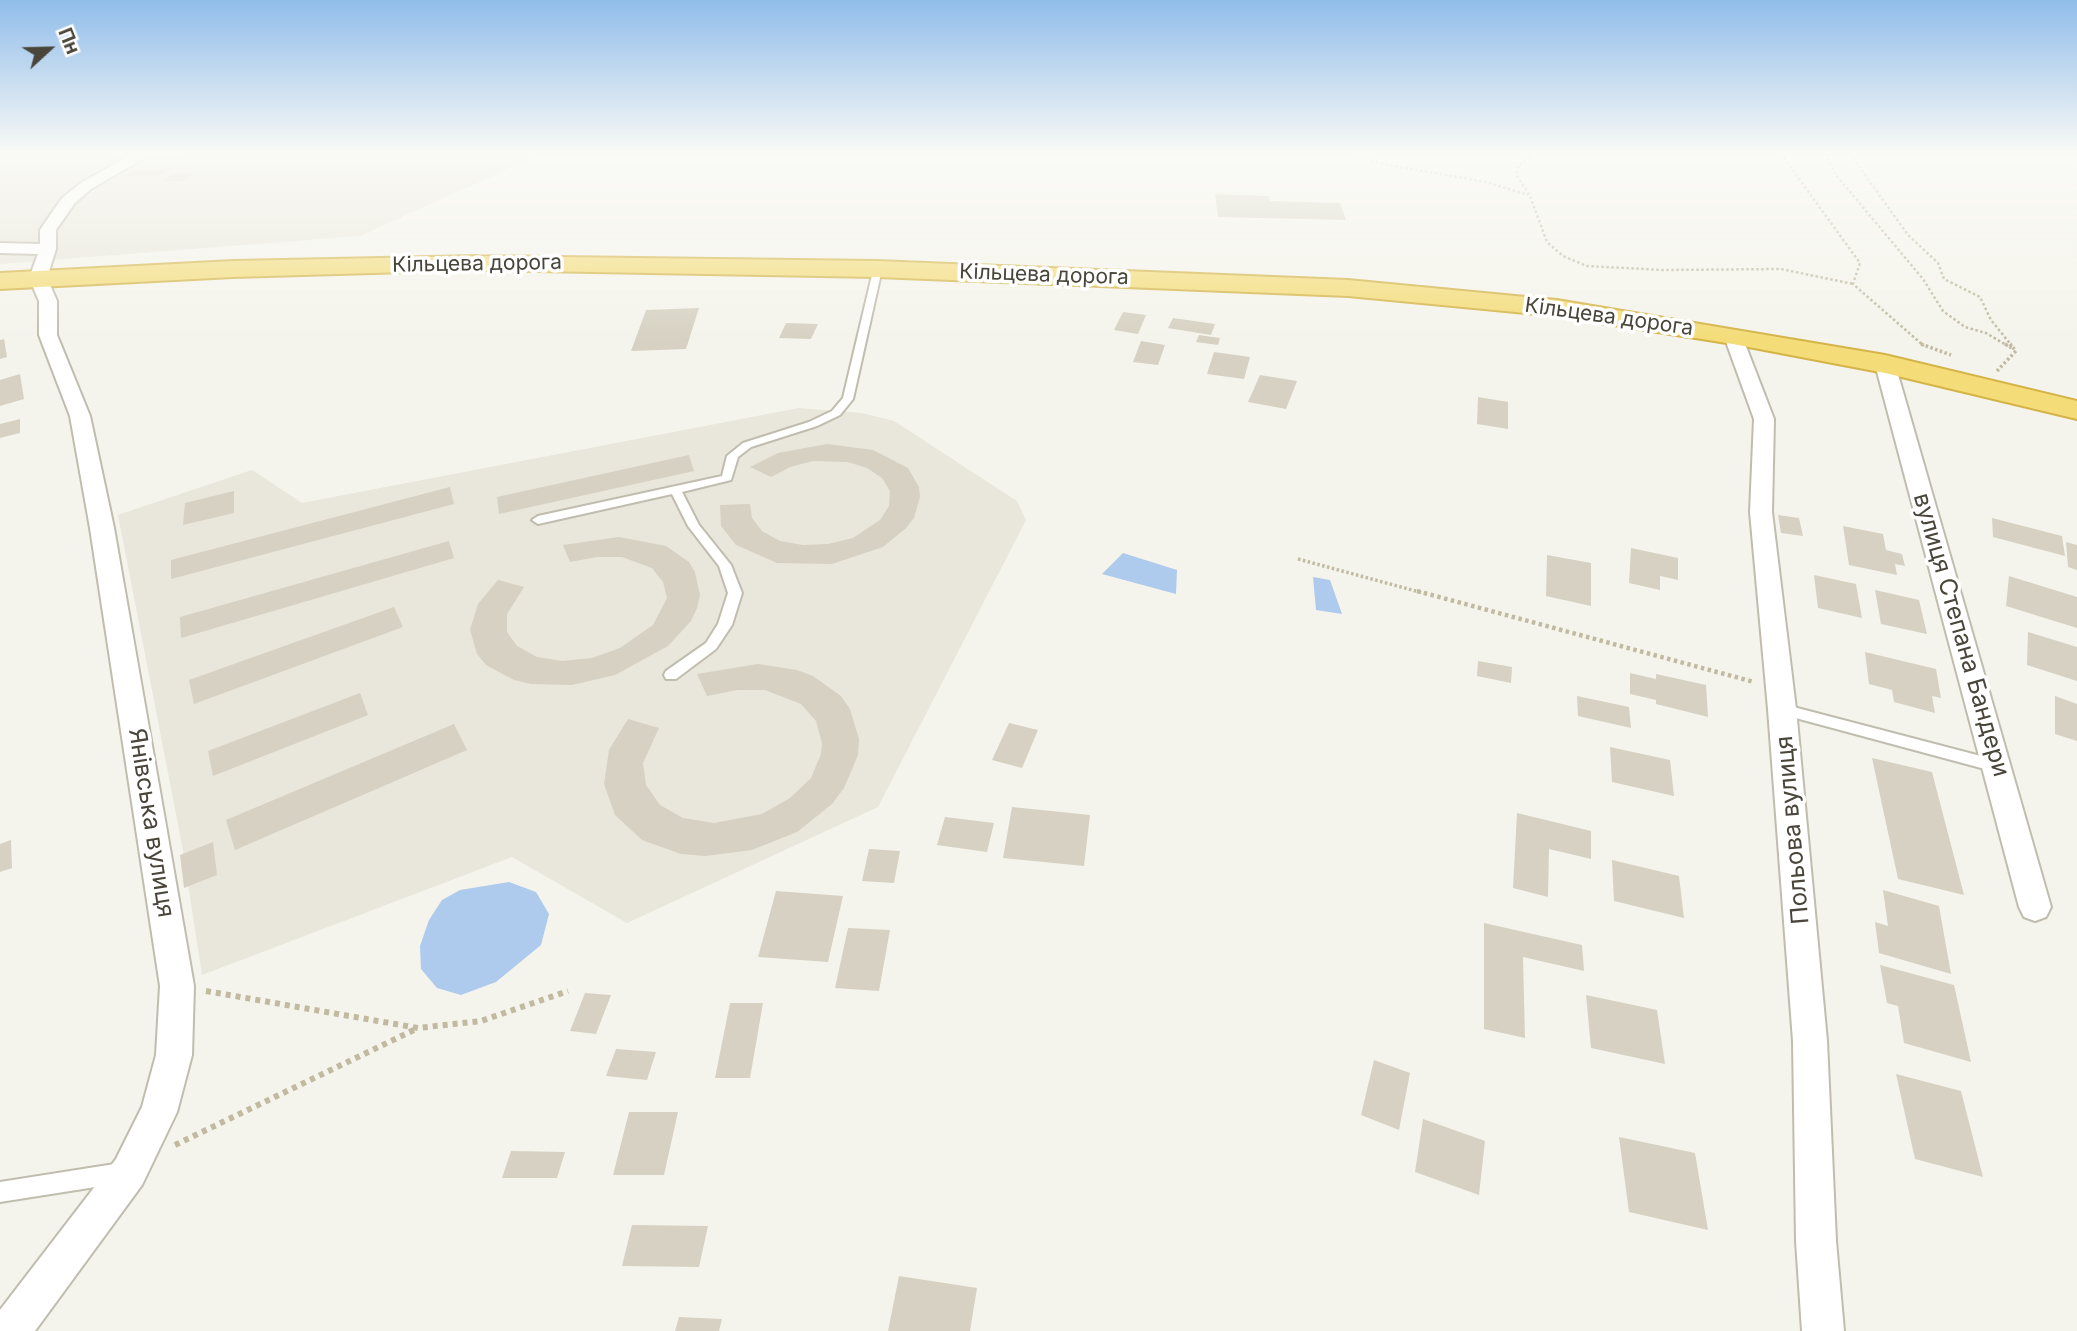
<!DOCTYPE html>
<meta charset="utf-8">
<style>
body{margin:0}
#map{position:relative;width:2077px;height:1331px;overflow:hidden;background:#f5f4ec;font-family:Inter,sans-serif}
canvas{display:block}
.north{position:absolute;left:14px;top:14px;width:70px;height:70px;-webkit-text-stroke:5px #fff;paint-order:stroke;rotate:68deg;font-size:19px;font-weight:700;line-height:28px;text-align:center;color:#49453a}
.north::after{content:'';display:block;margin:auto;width:24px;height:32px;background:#49453a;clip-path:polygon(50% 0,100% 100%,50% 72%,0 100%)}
</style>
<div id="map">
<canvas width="2077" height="1331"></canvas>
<div class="north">Пн</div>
</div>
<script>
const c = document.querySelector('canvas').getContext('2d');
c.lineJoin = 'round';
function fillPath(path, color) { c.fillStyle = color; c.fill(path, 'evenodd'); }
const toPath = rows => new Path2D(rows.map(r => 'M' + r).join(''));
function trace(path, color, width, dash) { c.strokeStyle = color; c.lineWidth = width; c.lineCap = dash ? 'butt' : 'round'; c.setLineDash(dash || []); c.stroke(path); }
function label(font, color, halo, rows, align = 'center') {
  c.font = font + ' Inter,sans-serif'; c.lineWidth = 7; c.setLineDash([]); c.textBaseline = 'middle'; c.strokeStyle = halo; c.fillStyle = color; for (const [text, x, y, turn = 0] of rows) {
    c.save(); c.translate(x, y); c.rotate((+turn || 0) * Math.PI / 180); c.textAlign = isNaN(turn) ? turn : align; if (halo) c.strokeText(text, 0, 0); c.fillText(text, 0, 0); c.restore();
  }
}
const residential = toPath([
 [0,154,541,154,360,236,0,264],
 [799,408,862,413,894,421,1017,501,1026,520,878,807,627,923,512,857,202,975,182,845,118,515,252,470,302,503]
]);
const water = toPath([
 [1123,553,1177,570,1176,594,1102,574],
 [1313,577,1330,580,1342,614,1316,610],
 [509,882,536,892,549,914,541,945,496,982,461,995,437,988,421,969,420,946,429,920,442,900,460,890]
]);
const building = toPath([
 [162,154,189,154,183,160,155,161],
 [134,170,167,170,158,176,125,176],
 [193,173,185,181,164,181,173,174],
 [1215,194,1269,196,1270,201,1340,203,1346,220,1218,217],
 [699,308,686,349,631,351,646,310],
 [1123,312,1146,315,1138,334,1114,330],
 [1173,318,1215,324,1211,335,1168,328],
 [786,323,818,324,811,339,779,338],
 [1199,335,1220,338,1218,345,1196,342],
 [4,339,7,357,0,359,0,340],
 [1141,341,1165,345,1158,365,1133,362],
 [1214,352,1250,357,1244,379,1207,374],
 [20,374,24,399,0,406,0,380],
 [1260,375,1297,381,1286,409,1248,402],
 [1478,397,1508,402,1508,429,1477,424],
 [20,419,20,433,0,438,0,424],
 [827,444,873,450,908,468,919,487,920,497,914,518,906,528,883,547,832,564,777,563,736,545,721,526,720,505,750,504,752,518,762,531,780,541,803,545,828,544,853,538,880,520,889,506,890,491,882,478,867,468,848,462,813,461,790,467,771,477,750,467,778,453],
 [689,455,694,471,499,514,497,497],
 [450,487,454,504,171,579,171,560],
 [234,491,234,513,183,525,185,503],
 [1778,515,1799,518,1803,536,1781,533],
 [1992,518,2062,536,2065,556,1993,537],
 [1843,526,1883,534,1886,550,1902,554,1905,566,1895,564,1897,575,1849,565],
 [619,537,666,546,689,562,695,572,700,595,697,608,691,621,668,646,615,675,572,685,531,684,514,680,486,665,477,654,470,630,478,604,498,580,524,587,507,614,507,632,517,646,537,657,562,661,592,658,620,648,653,625,667,598,663,582,652,568,622,557,597,557,570,562,563,545],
 [449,541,454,558,181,638,180,617],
 [2066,542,2077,545,2077,570,2068,567],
 [1631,548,1678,558,1678,580,1660,576,1660,590,1629,583],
 [1547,555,1591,563,1591,606,1546,596],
 [1814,575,1856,584,1862,618,1818,608],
 [2009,576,2077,597,2077,628,2006,606],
 [1875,590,1919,600,1927,634,1881,624],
 [394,607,403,627,194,704,189,680],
 [2028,632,2077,647,2077,681,2027,665],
 [1865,652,1936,669,1941,698,1932,696,1935,713,1894,702,1892,690,1869,684],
 [1478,661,1512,667,1511,683,1477,676],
 [758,664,797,670,813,676,841,696,850,709,859,739,858,755,844,788,832,804,797,832,752,850,705,856,681,854,642,840,615,815,604,784,609,750,628,719,659,728,643,763,646,785,660,805,683,818,714,823,762,814,790,798,811,778,821,754,822,743,816,721,801,704,765,690,737,690,707,696,697,674],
 [1630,673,1656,679,1656,674,1706,685,1708,717,1656,704,1656,700,1630,694],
 [360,693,368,715,213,776,208,751],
 [1577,696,1629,707,1631,728,1578,716],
 [2055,696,2077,704,2077,741,2055,734],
 [1009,723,1038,730,1022,768,992,760],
 [454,724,467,750,235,850,226,820],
 [1610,747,1670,760,1674,796,1612,782],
 [1872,758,1932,772,1964,895,1898,879],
 [1012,807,1090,815,1084,866,1003,858],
 [1517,813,1591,831,1591,859,1549,849,1548,897,1513,888],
 [945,817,994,823,987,852,937,845],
 [11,840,12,868,0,872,0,844],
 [213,842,217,875,184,888,180,855],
 [869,849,900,851,894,883,862,881],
 [1612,860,1679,876,1684,918,1614,901],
 [1883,890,1939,906,1951,974,1879,953,1875,922,1888,926],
 [776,891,843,896,828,962,758,957],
 [1484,923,1582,945,1584,971,1523,957,1525,1038,1484,1029],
 [848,928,890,930,879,991,835,988],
 [1880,965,1954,985,1971,1062,1904,1043,1898,1006,1887,1003],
 [585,993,611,995,596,1034,570,1031],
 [1586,995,1657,1010,1665,1064,1591,1048],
 [730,1003,763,1003,750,1078,715,1078],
 [616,1049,656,1052,647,1080,606,1076],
 [1374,1060,1410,1073,1399,1130,1361,1115],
 [1896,1074,1961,1091,1983,1177,1915,1159],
 [629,1112,678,1112,664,1175,613,1175],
 [1423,1119,1485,1141,1479,1195,1415,1172],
 [1619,1137,1695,1153,1708,1230,1629,1212],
 [511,1151,565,1152,557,1178,502,1178],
 [632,1225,708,1226,699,1267,622,1266],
 [899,1276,977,1288,970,1331,888,1331],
 [679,1317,722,1319,719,1331,675,1331]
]);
const pathFar3 = toPath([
 [1352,154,1388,165,1486,182,1528,195],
 [1534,154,1518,166,1516,174,1530,196,1547,242,1563,256,1587,266,1663,270,1781,269,1853,284],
 [1781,154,1860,263,1853,284,1924,346],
 [1825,154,1836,175,1923,279,1943,311,1965,327,1986,333,2008,346],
 [1850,154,1908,235,1938,263,1944,279,1980,297,1991,320,2012,346]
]);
const pathFar2 = toPath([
 [1921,344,1951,355],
 [2005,344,2012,348],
 [1997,371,2016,351,2010,344],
 [1298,559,1423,593]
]);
const pathFar1 = toPath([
 [1417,591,1754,682]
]);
const path = toPath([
 [206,991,418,1028,481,1021,568,991],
 [175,1145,416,1029]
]);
const lane = toPath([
 [874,267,882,269,853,399,840,415,817,426,751,447,738,457,731,480,682,492,699,525,731,565,742,593,732,625,716,649,676,679,666,679,664,675,666,671,706,643,718,624,728,593,719,566,688,526,672,494,538,524,532,520,538,516,722,476,727,456,743,443,809,422,832,411,843,398,874,267],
 [1782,704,1996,760,2001,762,2004,766,2001,770,1996,772,1777,713,1775,709,1777,705,1782,704],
 [121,1163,128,1166,131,1173,128,1180,121,1183,0,1202,0,1182,121,1163]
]);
const street = toPath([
 [132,154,151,154,91,189,74,204,56,230,56,249,47,278,57,301,57,335,90,416,114,528,194,986,192,1055,177,1112,142,1185,35,1331,0,1331,0,1310,116,1159,142,1107,156,1055,160,986,90,528,70,416,39,335,39,301,29,278,38,254,0,253,0,243,40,244,40,230,62,198,81,183,132,154],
 [1733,330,1742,336,1774,419,1772,512,1796,709,1827,1041,1836,1241,1844,1331,1802,1331,1796,1241,1793,1041,1768,709,1750,512,1754,419,1724,336,1733,330],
 [1885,358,1895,364,2051,907,2046,917,2035,921,2024,917,2019,907,1875,364,1885,358]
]);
const highway = toPath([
 [478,256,877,261,1348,280,1557,300,1885,355,2077,401,2077,419,1885,373,1733,344,1557,316,1348,296,877,277,478,270,233,277,0,289,0,273,233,261,478,256]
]);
const farStreetnames = [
 ["Кільцева дорога",477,264,-1],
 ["Кільцева дорога",1044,275,2],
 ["Кільцева дорога",1609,317,8]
];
const streetNames = [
 ["вулиця Степана Бандери",1961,635,74],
 ["Янівська вулиця",151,823,81],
 ["Польова вулиця",1793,830,-95]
];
fillPath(residential, '#e9e6db');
fillPath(water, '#aecaec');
fillPath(building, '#d6d1c2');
trace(lane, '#c0bdaf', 4);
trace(street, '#c0bdaf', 4);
trace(highway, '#d4b448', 4);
trace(pathFar3, '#c1baa1', 2.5, [2.5, 2.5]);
trace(pathFar2, '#c1baa1', 3.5, [2.5, 2.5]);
trace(pathFar1, '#c1baa1', 4.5, [3.5, 3.5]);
trace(path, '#c1baa1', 6, [5, 5]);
fillPath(lane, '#fff');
fillPath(street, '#fff');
fillPath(highway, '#f4dc78');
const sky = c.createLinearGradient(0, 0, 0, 341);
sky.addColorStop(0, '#91bdea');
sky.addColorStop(0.45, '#fafaf6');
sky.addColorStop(1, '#fafaf600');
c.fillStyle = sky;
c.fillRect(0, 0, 2077, 341);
label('21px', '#49453a', '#fff', farStreetnames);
label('24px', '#49453a', '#fff', streetNames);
</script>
